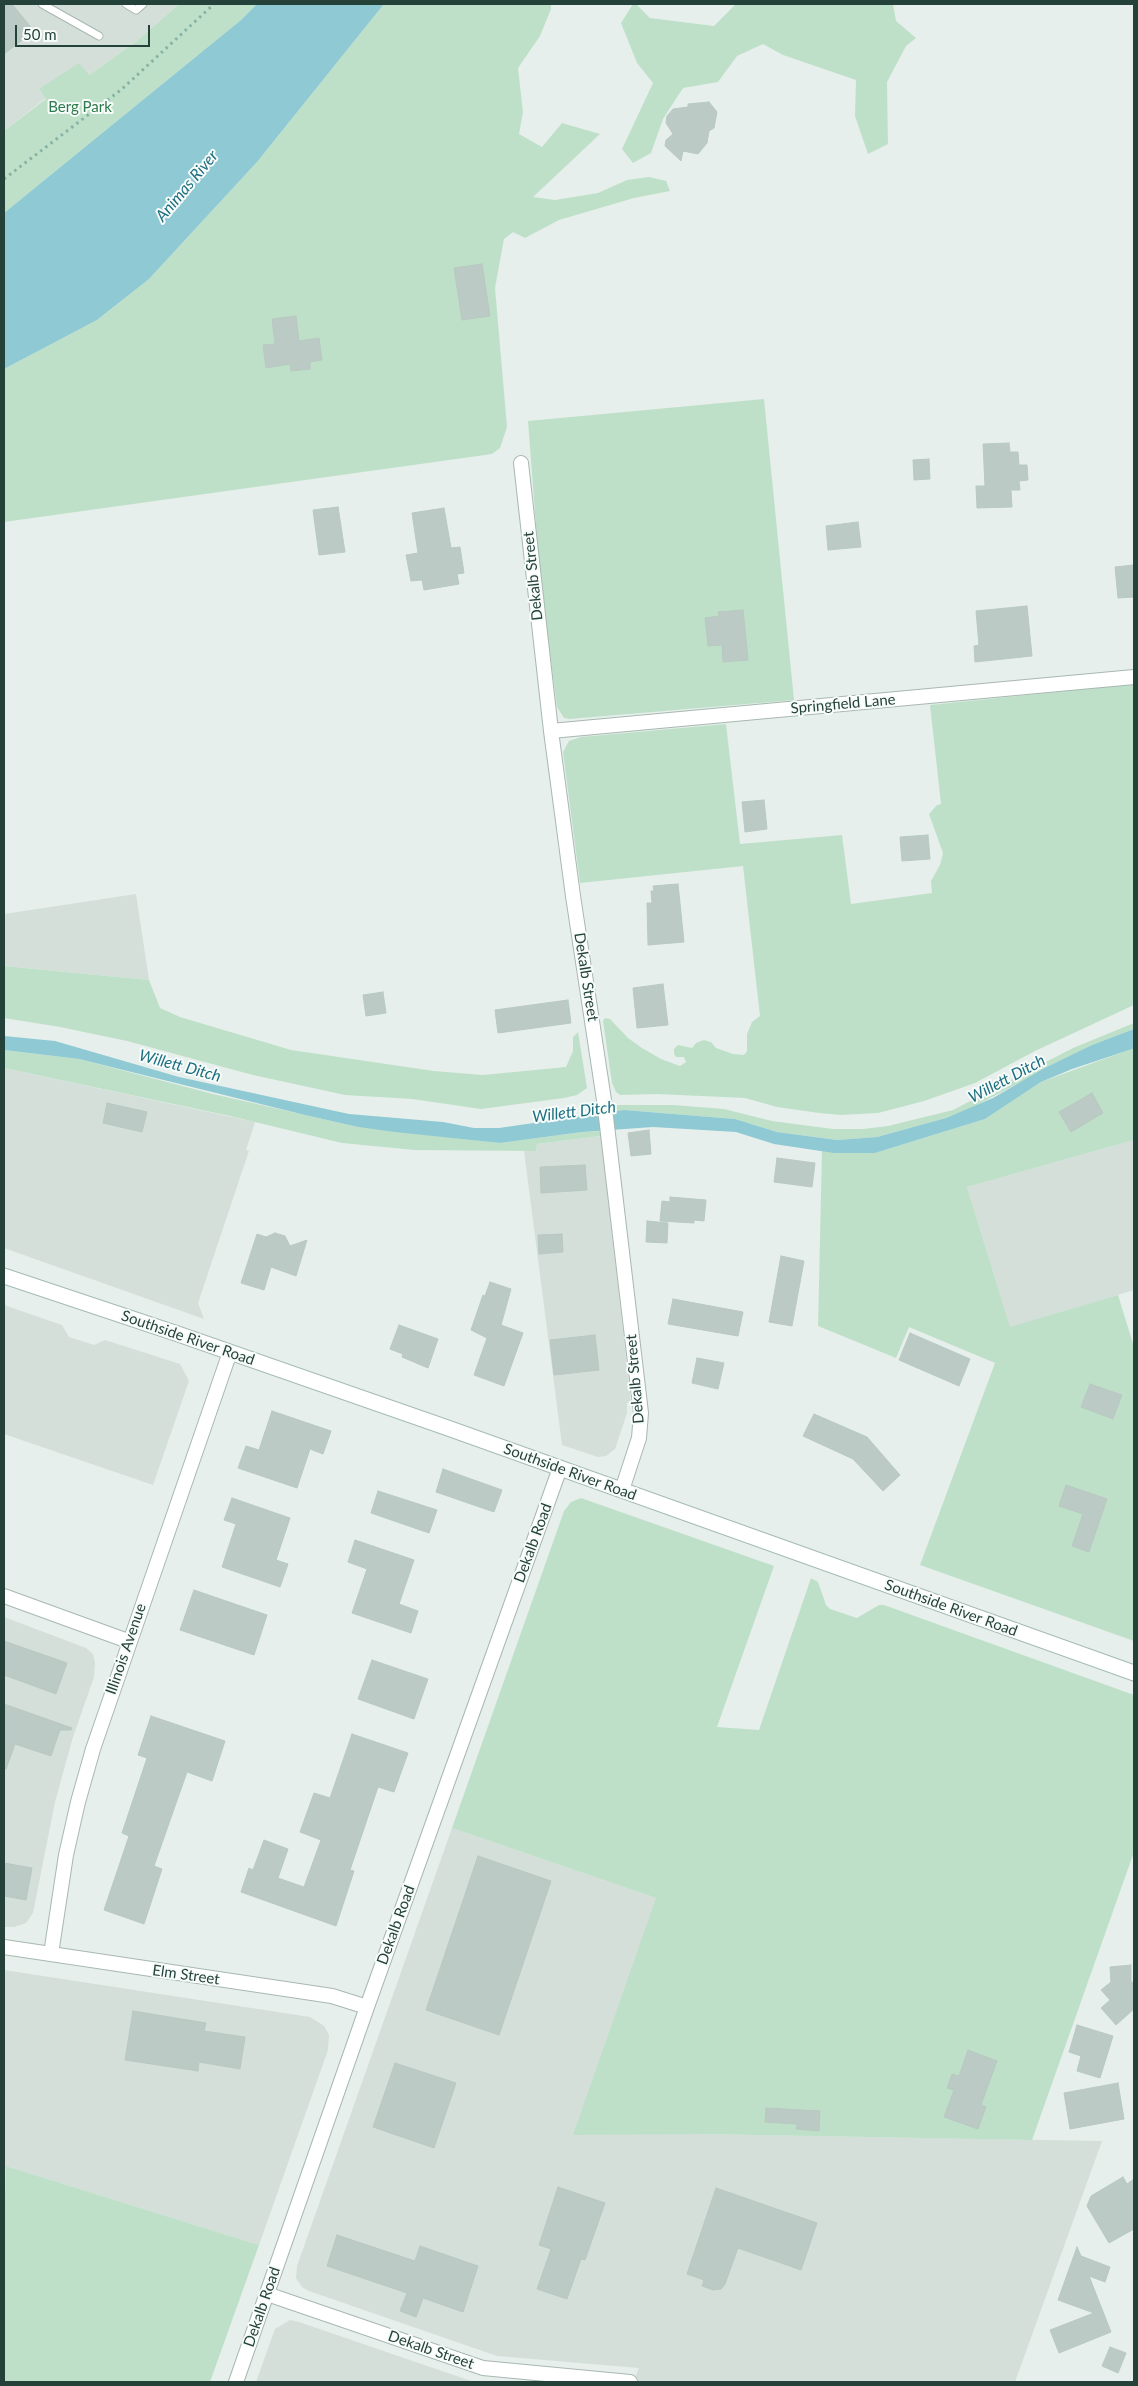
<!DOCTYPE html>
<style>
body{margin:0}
#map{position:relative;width:1138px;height:2386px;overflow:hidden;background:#e6efeb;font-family:Lato,sans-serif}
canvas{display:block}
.frame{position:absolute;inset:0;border:5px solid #24423a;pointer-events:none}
.scale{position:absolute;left:15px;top:25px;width:135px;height:22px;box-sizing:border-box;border:2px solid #24423a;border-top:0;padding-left:6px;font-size:15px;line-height:18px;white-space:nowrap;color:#24423a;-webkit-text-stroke:4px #f7fbf9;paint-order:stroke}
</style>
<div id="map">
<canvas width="1138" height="2386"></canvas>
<div class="frame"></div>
<div class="scale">50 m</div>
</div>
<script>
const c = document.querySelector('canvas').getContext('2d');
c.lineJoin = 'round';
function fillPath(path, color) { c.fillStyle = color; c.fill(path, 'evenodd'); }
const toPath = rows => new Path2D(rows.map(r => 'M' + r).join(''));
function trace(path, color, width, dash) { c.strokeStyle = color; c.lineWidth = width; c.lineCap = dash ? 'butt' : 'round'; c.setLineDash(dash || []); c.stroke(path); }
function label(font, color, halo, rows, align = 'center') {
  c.font = font + ' Lato,sans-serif'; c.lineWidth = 4; c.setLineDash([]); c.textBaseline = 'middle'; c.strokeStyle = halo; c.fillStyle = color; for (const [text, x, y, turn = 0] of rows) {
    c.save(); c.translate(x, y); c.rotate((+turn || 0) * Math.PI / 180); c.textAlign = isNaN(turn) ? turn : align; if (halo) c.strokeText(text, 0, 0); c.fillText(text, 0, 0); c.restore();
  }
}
const built = toPath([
 [4,4,179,4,137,41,89,75,39,89,46,98,4,131],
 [136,894,149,980,4,966,4,914],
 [4,1068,255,1122,246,1150,249,1151,198,1303,204,1319,4,1248],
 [601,1136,631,1402,627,1403,627,1413,615,1449,606,1456,598,1457,562,1445,524,1151,536,1151,537,1144],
 [1134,1140,1134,1290,1010,1328,967,1187],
 [4,1305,62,1325,69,1337,94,1345,105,1340,180,1364,189,1381,153,1485,4,1434],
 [4,1617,86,1648,93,1654,95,1663,94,1677,73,1737,55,1802,33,1913,26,1923,14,1927,4,1927],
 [452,1828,656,1898,700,2134,1102,2141,1015,2382,633,2382,639,2368,497,2356,309,2291,302,2287,296,2278,297,2266],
 [4,1970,310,2017,324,2026,329,2035,328,2050,259,2245,6,2166,4,2220],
 [290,2320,299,2322,474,2382,256,2382,275,2329]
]);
const green = toPath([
 [179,4,257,4,241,20,4,213,4,131,46,99,39,89,79,63,89,75,137,41],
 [384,4,551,4,551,9,540,36,518,68,523,112,519,134,542,147,562,123,600,134,533,197,555,200,598,193,627,180,649,177,666,181,670,191,634,198,559,220,525,238,513,232,504,239,495,288,507,427,500,448,492,454,4,522,4,369,97,320,149,279,257,162],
 [633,4,636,4,650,18,714,26,736,4,893,4,896,21,916,38,906,46,887,82,888,144,868,154,855,116,856,80,783,55,763,44,737,56,718,82,683,88,663,119,651,153,633,163,622,149,653,83,637,63,621,23],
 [764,399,794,700,570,719,564,718,557,707,549,645,537,539,528,421],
 [1134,684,1134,1005,1035,1051,975,1083,924,1101,878,1113,841,1115,819,1113,777,1107,745,1098,657,1094,620,1095,616,1092,612,1083,603,1021,605,1018,610,1019,628,1038,642,1048,661,1059,680,1066,686,1062,684,1057,676,1057,674,1054,674,1049,678,1045,692,1048,696,1043,704,1040,711,1042,716,1048,733,1054,744,1055,747,1051,747,1034,752,1022,760,1016,743,866,580,883,563,752,569,741,581,737,726,724,740,844,842,835,851,904,932,893,931,881,940,865,943,853,929,814,937,805,941,804,930,705],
 [4,966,149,980,160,1008,180,1017,291,1050,434,1071,483,1075,566,1067,573,1051,573,1037,578,1032,587,1088,577,1095,564,1098,481,1109,412,1099,345,1095,253,1075,127,1041,60,1027,4,1018],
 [1134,1023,1134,1029,1092,1045,971,1108,946,1118,877,1137,837,1140,777,1132,735,1119,624,1110,613,1112,612,1109,613,1105,673,1105,724,1109,772,1121,833,1129,863,1129,888,1126,953,1110,1073,1048],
 [1134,1048,1134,1140,967,1187,1010,1327,1118,1295,1134,1347,1134,1641,920,1565,995,1363,909,1327,896,1358,818,1326,822,1151,875,1153,985,1119,1041,1082],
 [4,1050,79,1059,213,1094,358,1127,500,1143,582,1132,600,1131,601,1136,537,1144,536,1151,415,1150,342,1143,230,1116,4,1068],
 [581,1498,774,1566,717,1727,759,1730,811,1578,818,1582,826,1605,830,1609,857,1618,879,1605,884,1605,1134,1695,1134,1852,1032,2140,700,2134,573,2135,656,1898,452,1828,564,1511,571,1502],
 [6,2166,259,2245,210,2382,4,2382,4,2220]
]);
const water = toPath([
 [257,4,384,4,257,162,149,279,97,320,4,369,4,213,241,20],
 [1134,1029,1134,1048,1132,1049,1072,1069,1041,1082,985,1119,875,1153,834,1153,774,1144,736,1132,653,1127,582,1132,500,1143,395,1132,358,1127,305,1115,79,1059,4,1050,4,1036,55,1041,179,1077,349,1114,443,1122,474,1128,499,1128,624,1110,735,1119,777,1132,837,1140,877,1137,946,1118,993,1098,1043,1069,1092,1045]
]);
const building = toPath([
 [4,4,12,4,34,31,4,54,4,4],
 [709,102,717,112,714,128,709,131,707,143,698,154,683,151,681,161,665,146,666,140,673,134,666,123,667,116,673,109,688,107,688,104,709,102],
 [482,264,490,316,462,320,454,268,482,264],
 [296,316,299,341,319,338,322,360,310,362,310,369,291,371,290,364,266,368,263,345,275,344,272,319,296,316],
 [1009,443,1010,452,1018,452,1019,465,1027,465,1028,480,1019,481,1020,490,1011,490,1012,507,977,508,976,486,985,486,983,444,1009,443],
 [929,459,930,479,914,480,913,460,929,459],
 [338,507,345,552,319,555,313,510,338,507],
 [444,508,451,548,460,547,464,573,457,574,459,584,424,590,422,580,411,581,406,555,418,553,412,513,444,508],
 [858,522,861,547,828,550,826,526,858,522],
 [1134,565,1134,597,1118,598,1115,567,1134,565],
 [1027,606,1032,656,975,662,974,646,979,645,976,611,1027,606],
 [743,610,748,660,723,662,722,645,708,646,705,618,719,616,718,612,743,610],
 [764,800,767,829,745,832,742,802,764,800],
 [928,835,930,859,902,861,900,837,928,835],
 [678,884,684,942,648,945,647,903,652,903,651,891,654,891,653,886,678,884],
 [663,984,668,1025,637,1028,633,988,663,984],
 [383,992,386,1013,366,1016,363,995,383,992],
 [568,1000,571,1023,498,1033,495,1010,568,1000],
 [1092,1093,1103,1113,1071,1132,1059,1112,1092,1093],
 [107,1103,147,1112,142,1132,103,1123,107,1103],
 [649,1130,651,1154,631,1156,628,1133,649,1130],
 [777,1158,815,1163,812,1187,774,1182,777,1158],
 [585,1165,587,1190,541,1193,540,1167,585,1165],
 [670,1197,706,1200,704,1221,694,1220,694,1223,660,1221,662,1201,670,1202,670,1197],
 [647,1221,668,1223,667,1243,646,1242,647,1221],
 [275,1233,285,1236,290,1246,307,1240,296,1276,271,1267,264,1290,241,1283,257,1234,266,1237,275,1233],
 [562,1234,563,1252,539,1254,538,1235,562,1234],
 [781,1256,804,1261,792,1326,769,1322,781,1256],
 [490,1282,511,1289,501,1325,523,1333,504,1386,474,1375,487,1338,471,1330,483,1295,485,1296,490,1282],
 [673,1299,743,1312,738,1336,668,1324,673,1299],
 [399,1325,438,1339,428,1368,402,1357,403,1354,390,1349,399,1325],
 [910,1333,970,1359,959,1386,899,1360,910,1333],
 [595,1335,599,1370,554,1375,550,1340,595,1335],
 [697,1358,724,1363,718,1389,692,1383,697,1358],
 [1090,1384,1122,1395,1113,1419,1081,1407,1090,1384],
 [272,1411,331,1431,323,1454,310,1449,297,1488,238,1468,246,1446,259,1450,272,1411],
 [814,1414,867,1437,900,1475,883,1491,853,1459,803,1436,814,1414],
 [443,1469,502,1490,494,1512,436,1492,443,1469],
 [1066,1485,1107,1499,1089,1552,1072,1546,1083,1514,1059,1506,1066,1485],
 [378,1491,437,1510,429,1533,371,1513,378,1491],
 [232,1498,290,1518,276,1560,288,1564,280,1587,222,1567,236,1524,224,1520,232,1498],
 [355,1540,414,1560,399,1604,418,1611,411,1633,352,1613,367,1569,348,1562,355,1540],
 [194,1590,267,1615,254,1655,180,1630,194,1590],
 [4,1641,67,1663,56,1694,4,1675,4,1641],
 [372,1660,428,1679,414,1719,358,1699,372,1660],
 [4,1704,72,1728,71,1730,60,1730,51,1756,15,1744,6,1769,4,1769,4,1704],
 [151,1716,225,1741,212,1781,187,1772,154,1866,162,1869,144,1924,104,1910,129,1836,122,1833,147,1758,138,1755,151,1716],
 [352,1734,408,1753,394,1792,378,1787,350,1870,354,1871,336,1926,241,1892,249,1868,253,1870,264,1840,288,1849,278,1878,304,1887,321,1840,300,1832,314,1793,330,1798,352,1734],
 [478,1856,551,1881,499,2035,426,2010,478,1856],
 [4,1863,32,1868,26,1900,4,1896,4,1863],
 [1131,1965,1131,1981,1134,1984,1134,2009,1116,2025,1101,2008,1110,2000,1101,1990,1111,1982,1110,1967,1131,1965],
 [133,2011,206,2023,204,2031,245,2037,240,2069,199,2062,198,2071,125,2060,133,2011],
 [1077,2025,1113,2036,1100,2078,1077,2071,1081,2056,1069,2052,1077,2025],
 [968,2050,997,2061,981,2105,986,2107,978,2129,944,2117,954,2090,947,2088,952,2074,959,2076,968,2050],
 [395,2063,456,2083,434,2148,373,2127,395,2063],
 [1118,2083,1124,2119,1070,2129,1064,2093,1118,2083],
 [766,2108,820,2111,819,2131,796,2129,797,2124,765,2122,766,2108],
 [1123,2177,1127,2184,1134,2179,1134,2229,1109,2243,1087,2206,1091,2196,1123,2177],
 [558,2187,605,2203,585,2260,581,2259,567,2299,537,2289,551,2249,539,2245,558,2187],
 [716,2188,817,2223,801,2270,738,2248,725,2284,721,2289,713,2290,702,2286,704,2280,687,2274,716,2188],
 [337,2235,415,2261,420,2246,478,2266,463,2312,423,2298,416,2317,400,2311,407,2293,327,2266,337,2235],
 [1077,2247,1081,2256,1110,2267,1105,2282,1089,2276,1111,2332,1059,2353,1050,2330,1094,2313,1058,2300,1077,2247],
 [1110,2347,1126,2353,1118,2373,1102,2366,1110,2347]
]);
const path = toPath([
 [4,179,122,89,214,4]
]);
const service = toPath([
 [42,4,99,36],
 [126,4,136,10,143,4]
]);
const minor = toPath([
 [521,463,551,731,573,896,604,1100,641,1413,639,1438,622,1490],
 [551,731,1134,677],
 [4,1596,128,1641],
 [4,1947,332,1996,367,2007],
 [51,1954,66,1855,78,1802,93,1749,230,1352],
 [267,2294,483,2368,630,2382],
 [236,2382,367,2007,560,1468]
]);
const secondary = toPath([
 [4,1276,178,1334,445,1427,1134,1673]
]);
const parkNames = [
 ["Berg Park",80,107]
];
const streetNames = [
 ["Dekalb Street",533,576,-96],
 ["Springfield Lane",843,704,-5],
 ["Dekalb Street",586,977,81],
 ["Southside River Road",188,1338,19],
 ["Dekalb Street",635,1379,-95],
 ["Southside River Road",570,1472,20],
 ["Dekalb Road",533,1543,-70],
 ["Southside River Road",951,1608,20],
 ["Illinois Avenue",126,1649,-71],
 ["Dekalb Road",396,1925,-70],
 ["Elm Street",186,1975,8],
 ["Dekalb Road",262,2307,-71],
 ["Dekalb Street",431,2350,19]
];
const waterNames = [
 ["Animas River",187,186,-50],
 ["Willett Ditch",180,1066,15],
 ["Willett Ditch",1007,1079,-28],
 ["Willett Ditch",574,1112,-7]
];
fillPath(built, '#d4dfda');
fillPath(green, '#bfe0c8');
fillPath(water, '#8ec9d4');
fillPath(building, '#bbcac4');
trace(building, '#b8c9c2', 1);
trace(service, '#a8b8b2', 9);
trace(minor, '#a8b8b2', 16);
trace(secondary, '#a4bbb3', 17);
trace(path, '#86b3a5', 3, [2.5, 4]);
trace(service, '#fff', 7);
trace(minor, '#fff', 14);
trace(secondary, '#fff', 15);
label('15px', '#2d7a4b', '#f7fbf9', parkNames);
label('15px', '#24423a', '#f7fbf9', streetNames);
label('italic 16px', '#1c6f80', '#f7fbf9', waterNames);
</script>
